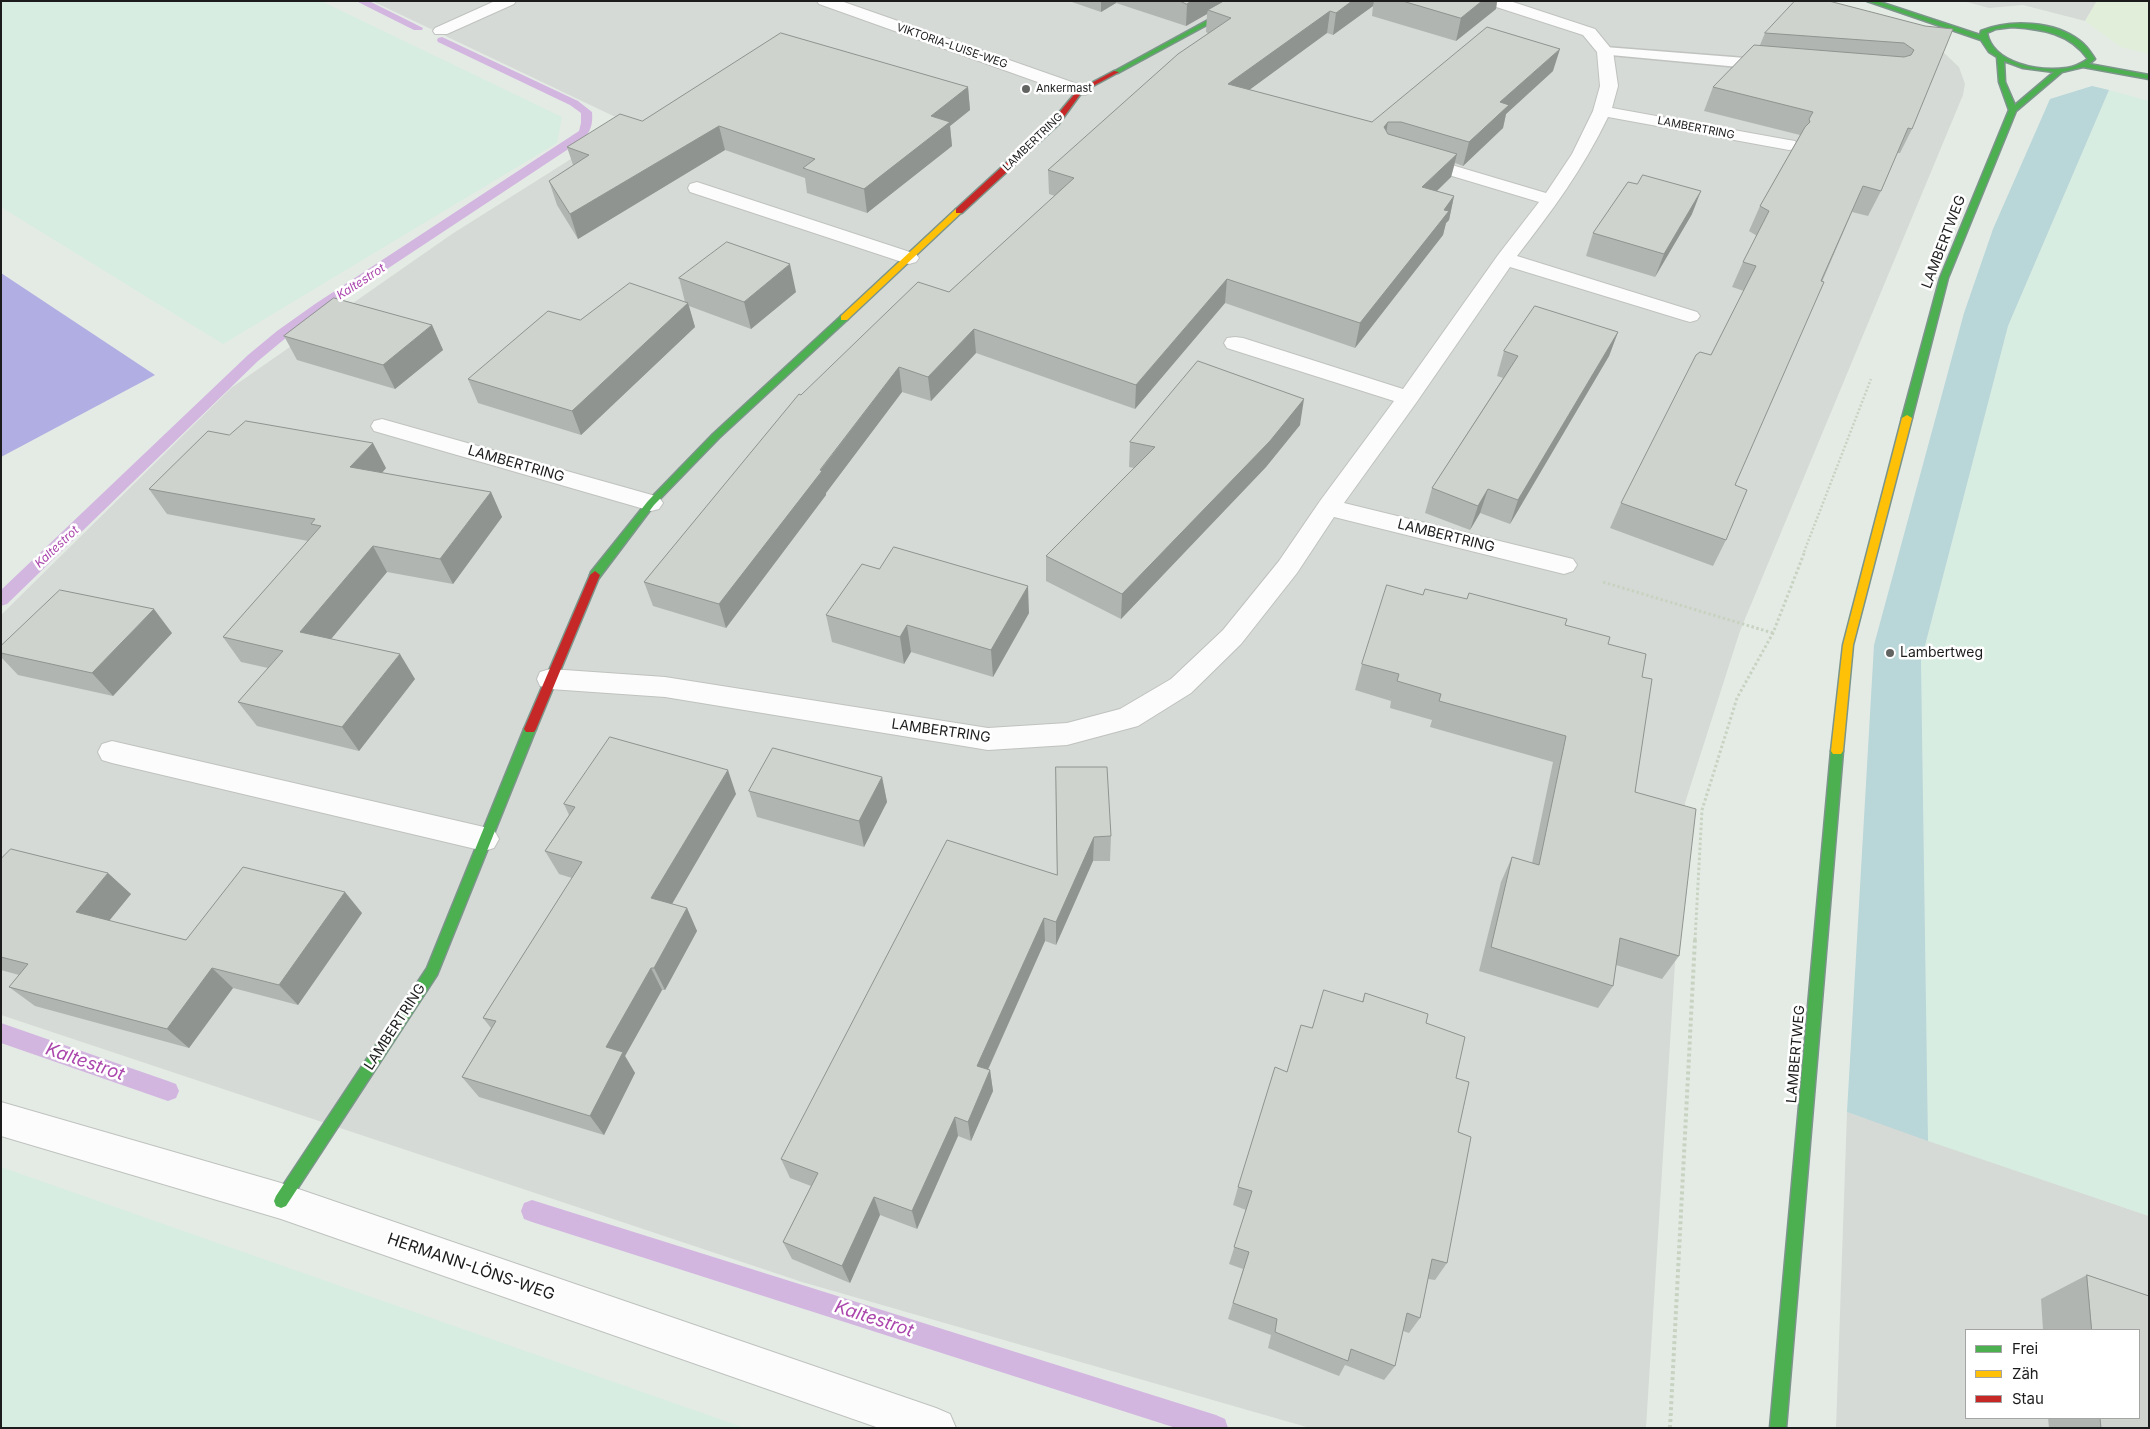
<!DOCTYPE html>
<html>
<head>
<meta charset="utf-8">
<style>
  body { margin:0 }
  #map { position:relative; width:2150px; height:1429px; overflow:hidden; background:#e4ebe5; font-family:Inter,sans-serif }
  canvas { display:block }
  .frame { position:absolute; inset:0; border:2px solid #1c1c1c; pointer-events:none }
  .legend { position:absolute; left:1965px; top:1329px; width:175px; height:90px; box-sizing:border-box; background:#fff; border:1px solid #a4a4a4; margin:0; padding:6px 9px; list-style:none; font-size:15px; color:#1c1c1c }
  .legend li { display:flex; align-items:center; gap:10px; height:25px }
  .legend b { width:25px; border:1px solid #a4a4a4 }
</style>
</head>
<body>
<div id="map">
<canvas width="2150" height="1429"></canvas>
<div class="frame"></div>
<ul class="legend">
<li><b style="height:6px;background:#4caf50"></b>Frei</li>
<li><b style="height:6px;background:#ffc107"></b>Zäh</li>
<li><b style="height:6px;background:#c62828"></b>Stau</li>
</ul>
</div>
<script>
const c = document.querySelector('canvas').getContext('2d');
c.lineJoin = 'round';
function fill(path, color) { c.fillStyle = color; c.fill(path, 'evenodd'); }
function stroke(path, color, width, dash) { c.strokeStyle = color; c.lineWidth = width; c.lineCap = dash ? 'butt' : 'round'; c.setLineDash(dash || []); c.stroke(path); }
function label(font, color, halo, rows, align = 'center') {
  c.font = font + ' Inter,sans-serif'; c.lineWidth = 5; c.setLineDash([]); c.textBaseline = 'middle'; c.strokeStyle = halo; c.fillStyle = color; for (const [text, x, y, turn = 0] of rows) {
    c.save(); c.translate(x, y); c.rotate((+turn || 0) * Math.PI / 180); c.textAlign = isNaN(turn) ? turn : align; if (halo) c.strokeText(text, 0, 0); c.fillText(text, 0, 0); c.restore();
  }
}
fill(new Path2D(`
  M 372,1 L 1805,1 L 1941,50 L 1959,67 L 1965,84 L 1963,95 L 1740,631 L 1685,803 L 1646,1428 L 1310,1428 L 802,1282 L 1,1015 L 1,615 L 231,388 L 452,234 L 628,123 Z
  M 1963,1 L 2097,1 L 2085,21 L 2023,5 L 1989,8 Z
  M 1847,1112 L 2149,1216 L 2149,1428 L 1836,1428 ZM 1966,1330 L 2139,1330 L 2139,1418 L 1966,1418 Z`), '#d6dad6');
fill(new Path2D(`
  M 2097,1 L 2149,1 L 2149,54 L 2121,47 L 2085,21 Z`), '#e1eed9');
fill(new Path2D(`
  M 1,1 L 321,1 L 562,117 L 557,143 L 223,344 L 1,207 Z
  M 2109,90 L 2149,101 L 2149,1216 L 1928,1141 L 1921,661 L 2008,326 Z
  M 1,1167 L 745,1428 L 1,1428 Z`), '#d7ede1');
fill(new Path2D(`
  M 2092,86 L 2109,90 L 2008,326 L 1921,661 L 1928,1141 L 1847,1112 L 1874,645 L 1964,313 L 1993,229 L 2050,99 Z`), '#b9d6d8');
fill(new Path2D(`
  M 1,273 L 155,375 L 1,457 Z`), '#b0aee2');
fill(new Path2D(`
  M 356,1 L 369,1 L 423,28 L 422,30 L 414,30 Z
  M 442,37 L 578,101 L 592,112 C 593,124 591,132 582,140 L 325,310 L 287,337 L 258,361 L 7,604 L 1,606 L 1,590 L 248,355 L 277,331 L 315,304 L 579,131 L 581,123 L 581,113 L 570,105 L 438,42 L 437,40 L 438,38 Z
  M 1,1023 L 168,1081 L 176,1084 L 179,1091 L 176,1098 L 168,1101 L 1,1043 Z
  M 532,1200 L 1216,1415 L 1225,1419 L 1228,1428 L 1176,1428 L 532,1222 L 524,1219 L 521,1211 L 524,1203 Z`), '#d2b6df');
const lane = new Path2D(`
  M 1605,47 L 1771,60 L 1776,62 L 1779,65 L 1776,68 L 1771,70 L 1600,54 L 1598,51 L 1600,48 Z`);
const street = new Path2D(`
  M 495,1 L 516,1 L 514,4 L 447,34 L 435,34 L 433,31 L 435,28 Z
  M 817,1 L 841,1 L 1086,87 L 1089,91 L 1086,95 L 1074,95 L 819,4 Z
  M 1485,1 L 1510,1 L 1595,29 L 1613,51 L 1618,86 L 1612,108 L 1789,140 L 1795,141 L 1798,145 L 1795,149 L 1789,150 L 1608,117 C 1583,169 1552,211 1517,256 L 1697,312 L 1700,316 L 1697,320 L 1690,322 L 1683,320 L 1510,267 L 1416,403 L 1344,503 L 1573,559 L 1577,565 L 1573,571 L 1564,574 L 1334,517 L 1297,573 L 1241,644 L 1191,693 L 1138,726 L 1067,745 L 988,750 L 665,697 L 550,689 L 540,686 L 537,679 L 540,672 L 550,669 L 665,677 L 988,728 L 1067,723 L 1120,709 L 1171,679 L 1223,630 L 1279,561 L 1320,501 L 1394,401 L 1227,348 L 1224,343 L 1227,338 L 1235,337 L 1243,338 L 1403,389 L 1498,255 L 1539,202 L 1412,164 L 1409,160 L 1412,156 L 1418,155 L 1546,193 L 1572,154 L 1593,111 L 1600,86 L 1597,52 L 1583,35 L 1487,4 Z
  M 697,182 L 916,254 L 919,258 L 916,262 L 909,264 L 902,262 L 690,192 L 688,188 L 690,184 Z
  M 382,419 L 659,497 L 663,503 L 659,509 L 651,511 L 374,431 L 371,426 L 374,421 Z
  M 112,741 L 484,827 L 494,830 L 499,839 L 494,848 L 484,851 L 112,763 L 102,760 L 98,752 L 102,744 Z
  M 1,1102 L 281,1183 L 936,1408 L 950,1414 L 956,1428 L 879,1428 L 281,1219 L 1,1136 Z`);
const fast = new Path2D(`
  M 1243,1 L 1251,1 L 1118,73 L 1113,72 Z
  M 1867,1 L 1877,1 L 1980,35 L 1981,31 C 2010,19 2055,21 2080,41 C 2087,46 2091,53 2095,59 L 2089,64 L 2149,75 L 2149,79 L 2083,67 L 2062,72 L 2016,111 L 1948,278 L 1912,418 L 1907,421 L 1902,418 L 1940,278 L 2009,110 L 1999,82 L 1997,57 L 1989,52 L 1981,40 ZM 2012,27 C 2042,29 2070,33 2088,59 C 2082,63 2075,67 2067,68 C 2040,72 1993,64 1987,33 L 1996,29 ZM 2004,61 L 2023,68 L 2054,72 L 2015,105 L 2005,82 Z
  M 844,315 L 848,318 L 847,320 L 719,438 L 654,505 L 599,578 L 591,578 L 590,575 L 591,572 L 648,501 L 713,434 L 841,316 Z
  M 530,725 L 534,726 L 536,729 L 437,975 L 286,1206 L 281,1208 L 276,1206 L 274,1201 L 276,1196 L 427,968 L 524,729 L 526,726 Z
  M 1837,746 L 1841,748 L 1843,751 L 1786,1428 L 1770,1428 L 1831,751 L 1833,748 Z`);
const slow = new Path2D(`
  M 956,209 L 963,211 L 847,320 L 841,320 L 841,316 Z
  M 1907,415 L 1912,418 L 1853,645 L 1843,751 L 1841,754 L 1833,754 L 1831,751 L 1843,645 L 1902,418 Z`);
const jam = new Path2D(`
  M 1114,71 L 1119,72 L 1082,92 L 1058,125 L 962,213 L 956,213 L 956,209 L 1052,121 L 1078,90 Z
  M 595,571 L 600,575 L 536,729 L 534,732 L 526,732 L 524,729 L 590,575 Z`);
stroke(lane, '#bfc2bf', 3);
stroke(street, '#bfc2bf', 2);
stroke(fast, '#7c958a', 3);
stroke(slow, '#7c958a', 3);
stroke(jam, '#7c958a', 3);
stroke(new Path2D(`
  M 1804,552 L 1871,379`), '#c8d2c1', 2.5, [2, 2]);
stroke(new Path2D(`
  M 1603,582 L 1773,633
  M 1695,940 L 1702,810 L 1737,698 L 1773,633 L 1805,551`), '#c8d2c1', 3, [2.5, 2.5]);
stroke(new Path2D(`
  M 1670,1428 L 1695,939`), '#c8d2c1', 4, [3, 3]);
fill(lane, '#fbfcfb');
fill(street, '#fbfcfb');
fill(fast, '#4caf50');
fill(slow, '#ffc107');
fill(jam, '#c62828');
fill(new Path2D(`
  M 1069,1 L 1497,1 L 1496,9 L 1456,41 L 1372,16 L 1373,6 L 1333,35 L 1327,33 L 1249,90 L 1372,122 L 1553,71 L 1506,114 L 1503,128 L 1463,166 L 1455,163 L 1451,177 L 1437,191 L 1454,196 L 1449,220 L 1446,223 L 1443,235 L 1355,348 L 1225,303 L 1135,409 L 976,353 L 931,401 L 902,392 L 826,493 L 826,495 L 726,628 L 653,606 L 644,582 L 801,395 L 949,292 L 1055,196 L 1049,194 L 1048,170 L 1208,33 L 1206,32 L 1207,14 L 1186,26 L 1116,3 L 1101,12 Z
  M 1925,26 L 1912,129 L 1900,153 L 1897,153 L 1881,191 L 1868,216 L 1852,212 L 1735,485 L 1726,540 L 1713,566 L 1610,528 L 1621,503 L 1711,355 L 1744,291 L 1732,287 L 1743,262 L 1757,236 L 1749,231 L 1760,206 L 1800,135 L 1704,111 L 1713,87 L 1760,45 L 1765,33 Z
  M 968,87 L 970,110 L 950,126 L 952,146 L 867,213 L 807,193 L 805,178 L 725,150 L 578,239 L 557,205 L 549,181 L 573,165 L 567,147 L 642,121 Z
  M 1637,184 L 1692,214 L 1655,277 L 1586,256 L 1593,233 Z
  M 679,278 L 796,292 L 751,329 L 689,306 L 695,327 L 581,435 L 478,403 L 468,379 L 580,320 L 685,302 Z
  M 432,325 L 443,350 L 395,389 L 297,360 L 284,336 Z
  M 1618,332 L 1609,356 L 1510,524 L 1480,513 L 1470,530 L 1425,513 L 1432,488 L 1503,378 L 1497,376 L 1504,351 Z
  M 1300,425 L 1266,467 L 1121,619 L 1046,581 L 1046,556 L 1134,468 L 1129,467 L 1130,442 Z
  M 386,468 L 382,473 L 491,492 L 502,517 L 453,584 L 387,572 L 331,639 L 415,679 L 359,751 L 257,726 L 238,702 L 268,668 L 241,662 L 223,637 L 308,541 L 167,514 L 149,489 Z
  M 1423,595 L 1565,625 L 1608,644 L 1642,677 L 1635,792 L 1679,956 L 1662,979 L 1616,965 L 1613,986 L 1598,1008 L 1479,971 L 1501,882 L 1512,857 L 1532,863 L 1553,762 L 1430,727 L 1432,720 L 1390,708 L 1391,701 L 1355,690 L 1362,664 Z
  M 1029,613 L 993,677 L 911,652 L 904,664 L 832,642 L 826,615 Z
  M 172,633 L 113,696 L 18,675 L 1,657 L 1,646 Z
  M 1056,767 L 1111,836 L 1110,861 L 1093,861 L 1056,945 L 1045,941 L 988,1070 L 990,1070 L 993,1091 L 971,1141 L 958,1136 L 917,1229 L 880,1215 L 850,1283 L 792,1259 L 783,1242 L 811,1186 L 790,1178 L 781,1159 L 1057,875 Z
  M 882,777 L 887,802 L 864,847 L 757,817 L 749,791 Z
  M 736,794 L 672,904 L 687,908 L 697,931 L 665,990 L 662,990 L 625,1056 L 635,1073 L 604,1135 L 479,1097 L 462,1077 L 491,1028 L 483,1018 L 572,878 L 559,874 L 545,851 L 569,815 L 564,804 Z
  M 1,859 L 131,894 L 109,921 L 186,940 L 362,913 L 298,1005 L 233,988 L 189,1048 L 35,1006 L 9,987 L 19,975 L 1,970 Z
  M 1365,993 L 1426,1023 L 1456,1078 L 1458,1132 L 1447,1263 L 1435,1280 L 1428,1279 L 1420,1318 L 1409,1333 L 1403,1331 L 1395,1366 L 1384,1380 L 1345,1365 L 1339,1376 L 1268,1348 L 1271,1335 L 1228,1319 L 1243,1269 L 1229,1264 L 1246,1210 L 1233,1205 L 1238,1187 L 1287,1072 L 1312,1028 L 1362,1002 Z
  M 2087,1275 L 2149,1296 L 2149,1428 L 2049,1428 L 2048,1418 L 2139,1418 L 2139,1330 L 2043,1330 L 2041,1299 Z`), '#b1b5b1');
fill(new Path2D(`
  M 1101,1 L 1116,1 L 1116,3 L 1101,12 Z
  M 1191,1 L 1232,1 L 1208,10 L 1207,14 L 1186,26 L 1187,4 Z
  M 1352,1 L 1374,1 L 1373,6 L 1333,35 L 1336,13 Z
  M 1482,1 L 1497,1 L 1496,9 L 1456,41 L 1461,18 Z
  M 1330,11 L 1327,33 L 1226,107 L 1228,84 Z
  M 1560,49 L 1553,71 L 1506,114 L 1503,128 L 1463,166 L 1469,142 L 1500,102 Z
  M 968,87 L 970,110 L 950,126 L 952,146 L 867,213 L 864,189 L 931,116 Z
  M 1388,122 L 1384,145 L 1384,127 Z
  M 719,126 L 725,150 L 578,239 L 570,214 Z
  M 1457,154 L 1451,177 L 1416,211 L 1422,187 Z
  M 1701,191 L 1692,214 L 1655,277 L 1664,254 Z
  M 1454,196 L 1449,220 L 1446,223 L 1443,235 L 1355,348 L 1360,323 Z
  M 790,264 L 796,292 L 751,329 L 744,302 Z
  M 1227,279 L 1225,303 L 1135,409 L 1136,385 Z
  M 688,303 L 695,327 L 581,435 L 572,411 Z
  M 432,325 L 443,350 L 395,389 L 383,365 Z
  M 974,329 L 976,353 L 931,401 L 928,377 Z
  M 1618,332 L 1609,356 L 1510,524 L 1518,500 Z
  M 899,367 L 902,392 L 826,493 L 826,495 L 726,628 L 719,604 Z
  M 1304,399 L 1300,425 L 1266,467 L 1121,619 L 1122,594 Z
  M 373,443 L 386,468 L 364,493 L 350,467 Z
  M 1488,489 L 1480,513 L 1470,530 L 1478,506 Z
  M 491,492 L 502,517 L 453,584 L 440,559 Z
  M 373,546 L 387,572 L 316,657 L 300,632 Z
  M 1028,586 L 1029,613 L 993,677 L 991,650 Z
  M 154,609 L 172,633 L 113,696 L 92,673 Z
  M 907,625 L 911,652 L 904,664 L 900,637 Z
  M 400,654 L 415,679 L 359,751 L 342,727 Z
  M 728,770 L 736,794 L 662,921 L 651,898 Z
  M 882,777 L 887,802 L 864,847 L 859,821 Z
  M 1094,837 L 1093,861 L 1056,945 L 1056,922 Z
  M 108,873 L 131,894 L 99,933 L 76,912 Z
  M 345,892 L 362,913 L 298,1005 L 279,985 Z
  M 687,908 L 697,931 L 665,990 L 654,968 Z
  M 1044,918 L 1045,941 L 980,1087 L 977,1066 Z
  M 212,968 L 233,988 L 189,1048 L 167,1029 Z
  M 651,968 L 662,990 L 625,1056 L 635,1073 L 604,1135 L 590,1116 L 606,1047 Z
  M 990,1070 L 993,1091 L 971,1141 L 968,1122 Z
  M 955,1117 L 958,1136 L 917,1229 L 912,1211 Z
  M 874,1197 L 880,1215 L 850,1283 L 842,1266 Z`), '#909490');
const building = new Path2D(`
  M 1180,1 L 1191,1 L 1187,4 Z
  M 1224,1 L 1352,1 L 1336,13 L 1330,11 L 1228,84 L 1372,122 L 1487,27 L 1560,49 L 1500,102 L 1509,105 L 1469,142 L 1401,122 L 1388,122 L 1384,127 L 1388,134 L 1457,154 L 1422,187 L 1454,196 L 1444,210 L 1449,211 L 1360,323 L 1227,279 L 1136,385 L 974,329 L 928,377 L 899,367 L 820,470 L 822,471 L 719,604 L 644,582 L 799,394 L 801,395 L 918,282 L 949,292 L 1074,178 L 1048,170 L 1178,54 L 1231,18 L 1208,10 Z
  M 1403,1 L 1482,1 L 1461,18 Z
  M 1795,1 L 1829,1 L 1925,26 L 1953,29 L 1912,129 L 1908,128 L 1881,191 L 1863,186 L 1821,281 L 1824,282 L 1735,485 L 1747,490 L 1726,540 L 1621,503 L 1696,355 L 1700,352 L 1711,355 L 1756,266 L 1743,262 L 1769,211 L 1760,206 L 1805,127 L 1810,122 L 1809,119 L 1813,112 L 1713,87 L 1754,45 L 1904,57 L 1911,55 L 1914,50 L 1904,43 L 1765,33 Z
  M 781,33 L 968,87 L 931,116 L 950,122 L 864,189 L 803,168 L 815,159 L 719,126 L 570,214 L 549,181 L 589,155 L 567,147 L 620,114 L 642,121 Z
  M 1643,175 L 1701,191 L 1664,254 L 1593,233 L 1628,182 L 1637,184 Z
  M 727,242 L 790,264 L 744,302 L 679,278 Z
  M 630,283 L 688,303 L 572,411 L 468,379 L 548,311 L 580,320 Z
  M 334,298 L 432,325 L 383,365 L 284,336 Z
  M 1535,306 L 1618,332 L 1518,500 L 1488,489 L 1478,506 L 1432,488 L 1518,356 L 1504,351 Z
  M 1198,361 L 1304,399 L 1270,441 L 1122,594 L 1046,556 L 1155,447 L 1130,442 Z
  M 246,421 L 373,443 L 350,467 L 491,492 L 440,559 L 373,546 L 300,632 L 400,654 L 342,727 L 238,702 L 283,651 L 223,637 L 321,526 L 311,524 L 315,519 L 149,489 L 208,431 L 229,435 Z
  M 894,547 L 1028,586 L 991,650 L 907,625 L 900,637 L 826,615 L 862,564 L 879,569 Z
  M 1387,585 L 1423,595 L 1425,589 L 1467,599 L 1469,593 L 1567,619 L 1565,625 L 1610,637 L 1608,644 L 1646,654 L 1642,677 L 1652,679 L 1635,792 L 1696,809 L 1679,956 L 1620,938 L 1613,986 L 1491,947 L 1512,857 L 1539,865 L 1566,736 L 1439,701 L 1441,694 L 1397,681 L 1399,674 L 1362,664 Z
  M 60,590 L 154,609 L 92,673 L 1,653 L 1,646 Z
  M 610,737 L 728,770 L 651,898 L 687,908 L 654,968 L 651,968 L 606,1047 L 623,1052 L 590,1116 L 462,1077 L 496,1021 L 483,1018 L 582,862 L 545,851 L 575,807 L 564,804 Z
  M 773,748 L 882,777 L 859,821 L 749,791 Z
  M 1056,767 L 1107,767 L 1111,836 L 1094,837 L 1056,922 L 1044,918 L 977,1066 L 990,1070 L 968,1122 L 955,1117 L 912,1211 L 874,1197 L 842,1266 L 783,1242 L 818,1173 L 781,1159 L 947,840 L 1057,875 Z
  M 11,849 L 108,873 L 76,912 L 186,940 L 243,867 L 345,892 L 279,985 L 212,968 L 167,1029 L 9,987 L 28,964 L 1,957 L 1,859 Z
  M 1324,990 L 1363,1002 L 1365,993 L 1428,1014 L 1426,1023 L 1465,1037 L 1456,1078 L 1469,1082 L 1458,1132 L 1471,1137 L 1447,1263 L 1432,1259 L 1420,1318 L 1407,1313 L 1395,1366 L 1351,1349 L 1348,1361 L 1275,1332 L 1277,1319 L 1233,1303 L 1249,1252 L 1234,1247 L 1252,1191 L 1238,1187 L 1275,1067 L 1287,1072 L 1301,1025 L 1312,1028 Z
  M 2087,1275 L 2149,1296 L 2149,1428 L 2101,1428 L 2100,1418 L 2139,1418 L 2139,1330 L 2092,1330 Z`);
fill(building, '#ced3ce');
stroke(building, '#909490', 1);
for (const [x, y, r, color] of [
  [1026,89,5,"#626462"],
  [1890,653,5,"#626462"]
]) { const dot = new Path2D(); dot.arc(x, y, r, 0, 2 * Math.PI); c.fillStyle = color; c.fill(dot); stroke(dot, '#fff', 2); }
label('11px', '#1c1c1c', '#fff', [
  ["VIKTORIA-LUISE-WEG",952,46,19],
  ["LAMBERTRING",1696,128,11],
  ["LAMBERTRING",1033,142,-44]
]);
label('11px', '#1c1c1c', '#fff', [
  ["Ankermast",1036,89]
], 'left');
label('italic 12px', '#ab47ad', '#fff', [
  ["Kaltestrot",361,282,-33],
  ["Kaltestrot",57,547,-43]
]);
label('14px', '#1c1c1c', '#fff', [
  ["LAMBERTWEG",1944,242,-69],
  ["LAMBERTRING",516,464,16],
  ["LAMBERTRING",1446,536,14],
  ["LAMBERTRING",941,731,8],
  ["LAMBERTRING",395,1027,-57],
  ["LAMBERTWEG",1796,1054,-85]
]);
label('14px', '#1c1c1c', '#fff', [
  ["Lambertweg",1900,653]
], 'left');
label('16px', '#1c1c1c', '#fff', [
  ["HERMANN-LÖNS-WEG",471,1267,19]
]);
label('italic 18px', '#ab47ad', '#fff', [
  ["Kaltestrot",85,1062,19],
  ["Kaltestrot",874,1319,18]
]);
</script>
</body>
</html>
